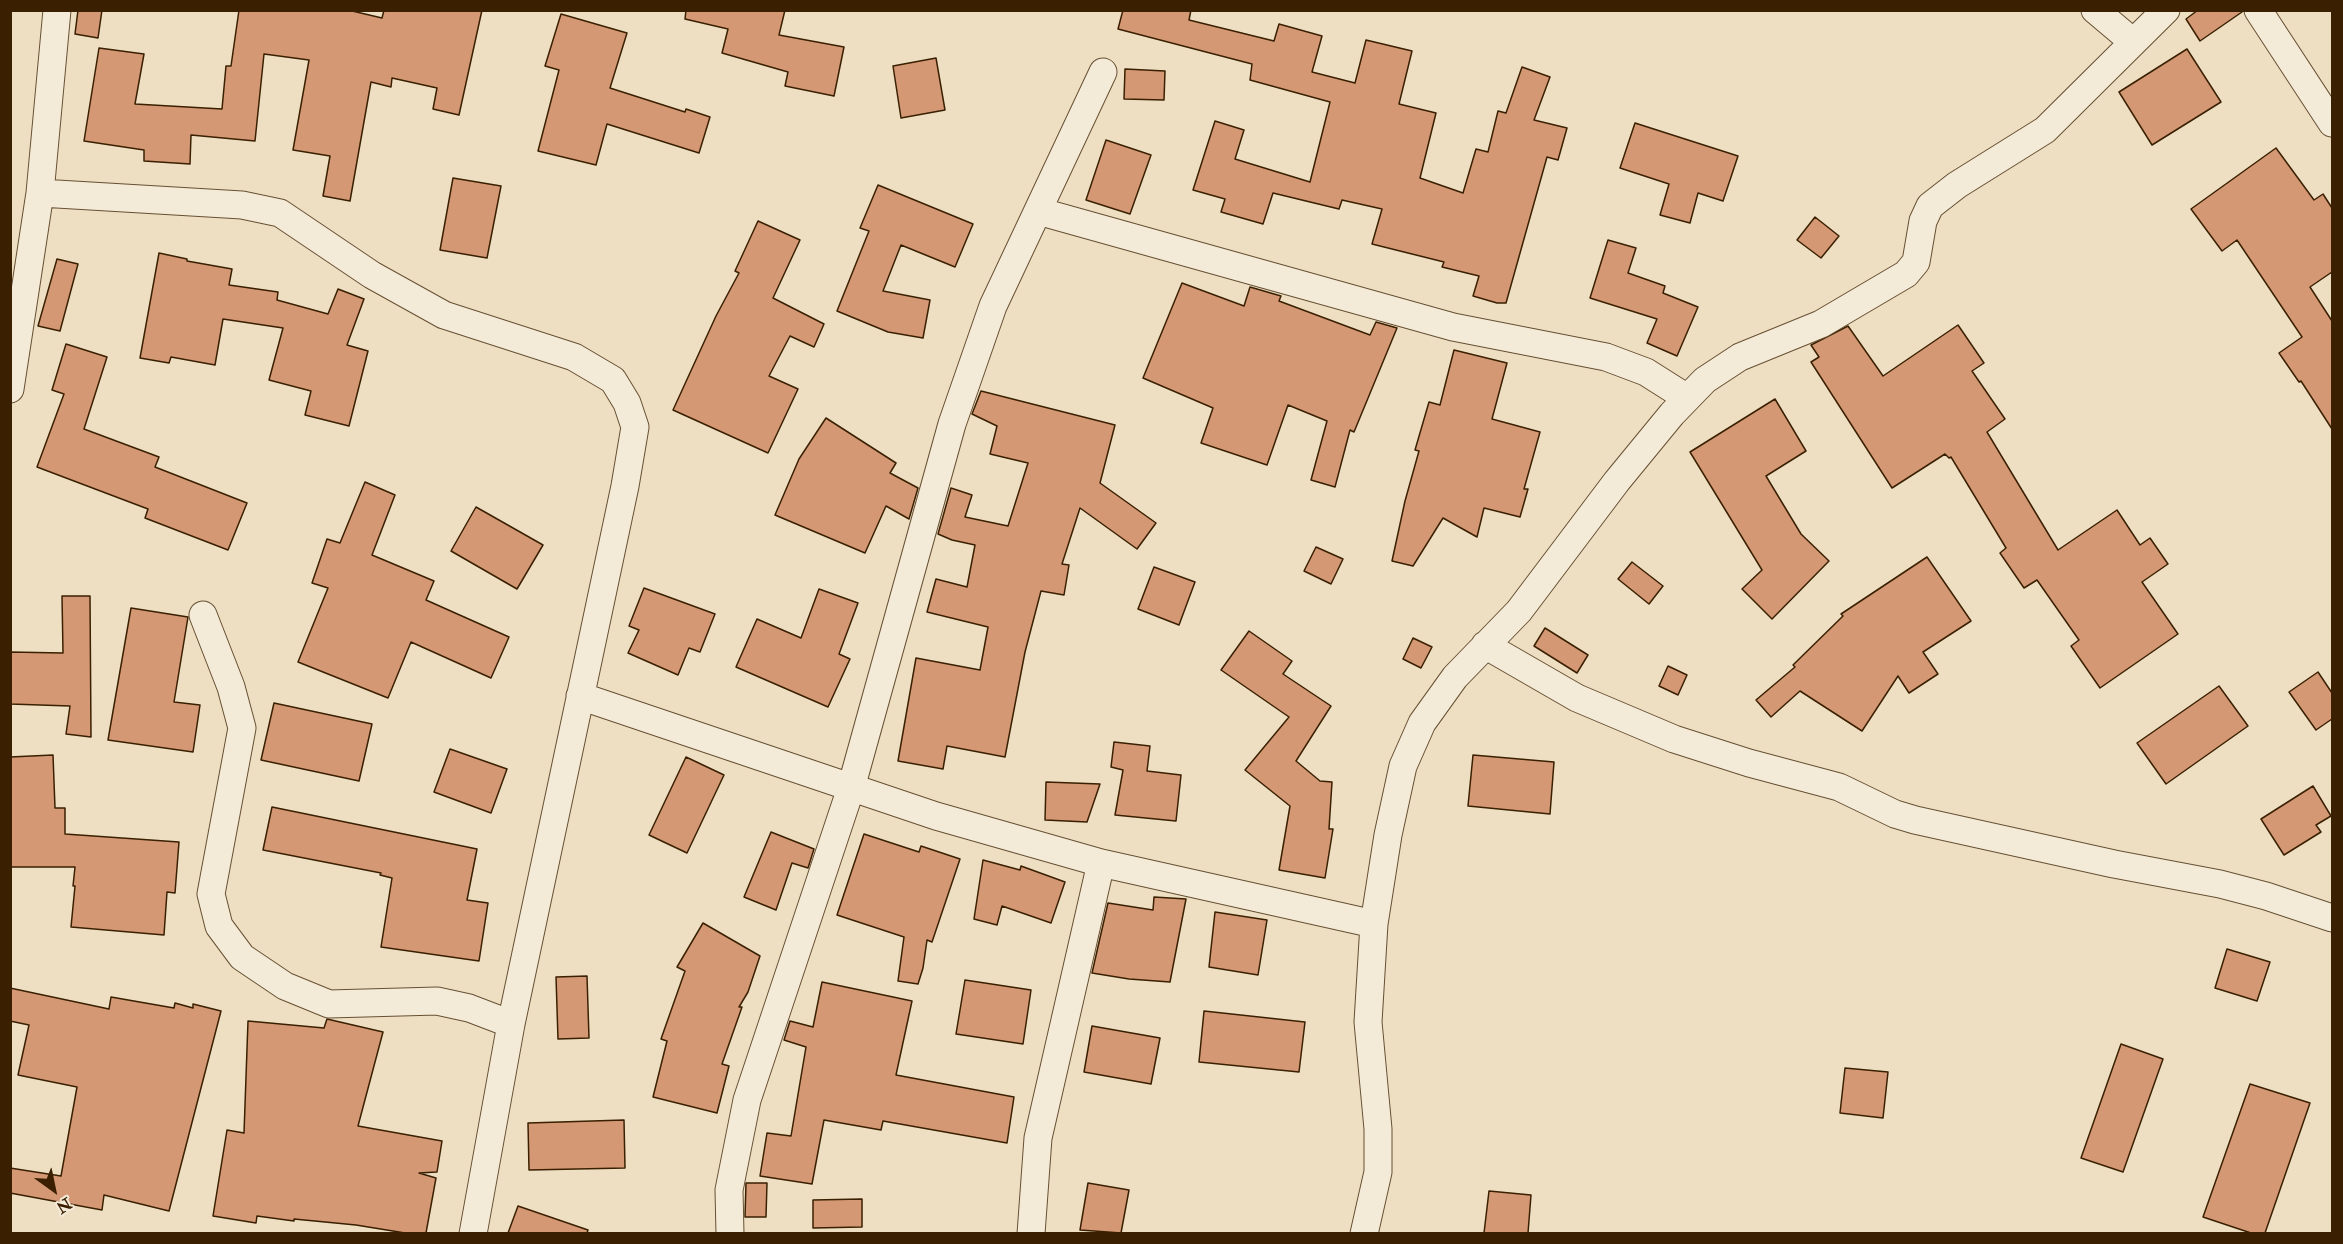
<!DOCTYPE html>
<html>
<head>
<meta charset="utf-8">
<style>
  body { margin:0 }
  #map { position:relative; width:2343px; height:1244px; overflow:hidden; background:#eedfc3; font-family:"IM FELL Double Pica",serif }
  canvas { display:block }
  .frame { position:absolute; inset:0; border:12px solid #3a2001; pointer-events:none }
  .north { position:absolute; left:24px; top:1160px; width:60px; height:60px; -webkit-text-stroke:4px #f4ead8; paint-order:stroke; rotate:147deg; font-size:16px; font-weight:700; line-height:24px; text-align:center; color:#3a2001 }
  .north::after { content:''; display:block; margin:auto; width:21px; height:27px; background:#3a2001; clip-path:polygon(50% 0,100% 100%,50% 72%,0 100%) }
</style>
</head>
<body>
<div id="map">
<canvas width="2343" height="1244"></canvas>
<div class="frame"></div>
<div class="north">N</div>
</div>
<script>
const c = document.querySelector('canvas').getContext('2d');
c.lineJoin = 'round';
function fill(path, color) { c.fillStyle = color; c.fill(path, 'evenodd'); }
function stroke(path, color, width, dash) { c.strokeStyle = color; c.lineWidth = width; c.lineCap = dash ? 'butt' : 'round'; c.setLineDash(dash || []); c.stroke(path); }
const building = new Path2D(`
  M 78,10 L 102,10 L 98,38 L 75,34 Z
  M 239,10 L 348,10 L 382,18 L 384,10 L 482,10 L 459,115 L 433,109 L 437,88 L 392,78 L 391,87 L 371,82 L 350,201 L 323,196 L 330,156 L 293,150 L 309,60 L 264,54 L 255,141 L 191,135 L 190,164 L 144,161 L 144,150 L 84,141 L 99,48 L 144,54 L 135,104 L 222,109 L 226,66 L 231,66 Z
  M 686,10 L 785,10 L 779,35 L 844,47 L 834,96 L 785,86 L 788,72 L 722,53 L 728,29 L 685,19 Z
  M 1123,10 L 1191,10 L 1189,20 L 1274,41 L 1279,24 L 1322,36 L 1312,72 L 1355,83 L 1366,40 L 1412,51 L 1399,104 L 1436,113 L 1420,178 L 1463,193 L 1476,149 L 1488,152 L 1498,111 L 1506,113 L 1522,67 L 1550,77 L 1534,120 L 1567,128 L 1558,160 L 1547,157 L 1506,303 L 1497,303 L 1473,296 L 1479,276 L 1442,267 L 1444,262 L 1372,244 L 1382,209 L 1342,200 L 1339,209 L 1273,193 L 1263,224 L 1221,212 L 1225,199 L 1193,190 L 1215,121 L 1244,130 L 1235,159 L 1310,182 L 1330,102 L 1250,80 L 1252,64 L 1118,29 Z
  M 2198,10 L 2242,10 L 2242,12 L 2200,41 L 2186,19 Z
  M 561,14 L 627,33 L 610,88 L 685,112 L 686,109 L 710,117 L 699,153 L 607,124 L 596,165 L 538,151 L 559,70 L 545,66 Z
  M 2187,49 L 2221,102 L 2152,145 L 2119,92 Z
  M 936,58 L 945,110 L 901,118 L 893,66 Z
  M 1125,69 L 1165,71 L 1164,100 L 1124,99 Z
  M 1635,123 L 1738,156 L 1723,201 L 1698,193 L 1690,223 L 1660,215 L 1669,184 L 1620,168 Z
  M 1106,140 L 1151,155 L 1130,214 L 1086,200 Z
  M 2276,148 L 2314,200 L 2323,194 L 2332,208 L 2332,272 L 2310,287 L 2332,321 L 2332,429 L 2301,381 L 2299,382 L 2279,353 L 2302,337 L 2237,240 L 2222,251 L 2191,209 Z
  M 453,178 L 501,186 L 487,258 L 440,250 Z
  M 878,185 L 973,224 L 955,267 L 901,245 L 883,291 L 930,300 L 923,338 L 888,332 L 837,311 L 869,231 L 860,228 Z
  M 1815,217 L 1839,236 L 1821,258 L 1797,240 Z
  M 758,221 L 800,240 L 773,298 L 824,324 L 814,347 L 790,336 L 769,376 L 798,389 L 768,453 L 673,410 L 716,316 L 739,273 L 735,271 Z
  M 1608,240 L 1636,248 L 1628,273 L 1665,286 L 1663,293 L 1698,307 L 1677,356 L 1647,343 L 1657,319 L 1590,298 Z
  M 159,253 L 187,259 L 187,261 L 232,269 L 229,285 L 278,292 L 277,300 L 328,314 L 338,289 L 364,299 L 347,345 L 368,351 L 349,426 L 305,415 L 311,391 L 269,380 L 283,328 L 223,319 L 215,365 L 171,357 L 169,363 L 140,358 Z
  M 57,259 L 78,264 L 60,331 L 38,326 Z
  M 1182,283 L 1244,306 L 1250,287 L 1281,296 L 1279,301 L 1370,335 L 1376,322 L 1397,328 L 1354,432 L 1350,430 L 1335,487 L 1311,480 L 1327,421 L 1288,405 L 1267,465 L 1201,443 L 1213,408 L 1143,378 Z
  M 1958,325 L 1984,363 L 1972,371 L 2005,419 L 1987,432 L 2058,550 L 2117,510 L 2140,545 L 2150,538 L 2168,564 L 2142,582 L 2178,634 L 2100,688 L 2071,646 L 2079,640 L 2037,580 L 2024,588 L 2000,553 L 2006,548 L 1951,457 L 1949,458 L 1945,454 L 1892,488 L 1811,362 L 1819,357 L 1811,345 L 1848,326 L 1883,376 Z
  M 66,344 L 107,357 L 84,429 L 159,457 L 155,467 L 247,503 L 228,550 L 145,518 L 148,509 L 37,467 L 64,394 L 52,390 Z
  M 1454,350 L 1507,363 L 1492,419 L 1540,432 L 1524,489 L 1528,489 L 1520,517 L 1484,508 L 1477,537 L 1443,518 L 1413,566 L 1392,561 L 1405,501 L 1419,451 L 1415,450 L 1429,402 L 1440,405 Z
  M 981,391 L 1115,425 L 1100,483 L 1156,523 L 1137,549 L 1080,508 L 1062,564 L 1069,565 L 1064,595 L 1041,591 L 1025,652 L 1005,757 L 947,746 L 943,769 L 898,761 L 916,658 L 980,670 L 988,627 L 927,612 L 936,579 L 967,587 L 975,545 L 952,540 L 938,534 L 951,488 L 972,495 L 965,517 L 1008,526 L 1028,463 L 990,454 L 997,426 L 972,414 Z
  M 1775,399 L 1806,451 L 1766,476 L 1801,534 L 1829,561 L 1772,619 L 1742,589 L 1762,570 L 1690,452 Z
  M 826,418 L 896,463 L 890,473 L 918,488 L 909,519 L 886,506 L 865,553 L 775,515 L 799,459 Z
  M 365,482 L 395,495 L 372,555 L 434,581 L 426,600 L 509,637 L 491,678 L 411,642 L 388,698 L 298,662 L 328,588 L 312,583 L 327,539 L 340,543 Z
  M 476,507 L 543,545 L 517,589 L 451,551 Z
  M 1316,547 L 1343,559 L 1331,584 L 1304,571 Z
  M 1927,557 L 1971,621 L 1923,652 L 1938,674 L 1909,693 L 1898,676 L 1862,731 L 1800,691 L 1771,717 L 1756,700 L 1795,667 L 1793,665 L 1843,616 L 1841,614 Z
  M 1632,562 L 1663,586 L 1649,604 L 1618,579 Z
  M 1154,567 L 1195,582 L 1179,625 L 1138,609 Z
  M 644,588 L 715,614 L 700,652 L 689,648 L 678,675 L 628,653 L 639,630 L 629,626 Z
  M 819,589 L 858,603 L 839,654 L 850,659 L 828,707 L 736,667 L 757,619 L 801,638 Z
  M 62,596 L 90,596 L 91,737 L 66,734 L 70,706 L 10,704 L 10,652 L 63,653 Z
  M 131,608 L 188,617 L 174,702 L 200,705 L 193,752 L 108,740 Z
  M 1545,628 L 1588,655 L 1577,673 L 1534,646 Z
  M 1249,631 L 1292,661 L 1283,674 L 1331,706 L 1296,761 L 1320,781 L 1332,782 L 1329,829 L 1333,829 L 1325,878 L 1279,870 L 1290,806 L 1245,770 L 1289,717 L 1221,670 Z
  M 1413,638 L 1432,647 L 1421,668 L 1403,659 Z
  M 1668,666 L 1687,675 L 1678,695 L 1659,686 Z
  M 2318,672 L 2332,693 L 2332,719 L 2316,730 L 2289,692 Z
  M 2219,686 L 2248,726 L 2166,784 L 2137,743 Z
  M 274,703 L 372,724 L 359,781 L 261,760 Z
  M 1114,742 L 1150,746 L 1147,771 L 1181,775 L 1176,821 L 1115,815 L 1123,770 L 1111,767 Z
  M 450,749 L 507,769 L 491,813 L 434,792 Z
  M 53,755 L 55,808 L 65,808 L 65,834 L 179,842 L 175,893 L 167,892 L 164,935 L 71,927 L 75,886 L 73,886 L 75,867 L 10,867 L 10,757 Z
  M 1473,755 L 1554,762 L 1550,814 L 1468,806 Z
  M 686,757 L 724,775 L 687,853 L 649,835 Z
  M 1046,782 L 1100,784 L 1087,822 L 1045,820 Z
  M 2313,786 L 2331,816 L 2316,825 L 2321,832 L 2284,855 L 2261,819 Z
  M 272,807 L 477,849 L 467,900 L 488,903 L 479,961 L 381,947 L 392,878 L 380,875 L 381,873 L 263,850 Z
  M 771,832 L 814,849 L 808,868 L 792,863 L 776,910 L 744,897 Z
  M 864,834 L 919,852 L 921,846 L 960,859 L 932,942 L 927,940 L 923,968 L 918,984 L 898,981 L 904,937 L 837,915 Z
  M 983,860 L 1020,870 L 1021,866 L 1065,882 L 1051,923 L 1002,906 L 997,925 L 974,919 Z
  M 1154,897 L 1186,899 L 1170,982 L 1129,979 L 1092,973 L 1108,903 L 1153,910 Z
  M 1215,912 L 1267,920 L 1258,975 L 1209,967 Z
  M 703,923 L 760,956 L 748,992 L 739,1007 L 742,1007 L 722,1064 L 729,1066 L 717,1113 L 653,1097 L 667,1041 L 661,1039 L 685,971 L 677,967 Z
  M 2227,949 L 2270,962 L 2257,1001 L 2215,988 Z
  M 587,976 L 589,1038 L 558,1039 L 556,977 Z
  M 965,980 L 1031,990 L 1023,1044 L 956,1034 Z
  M 822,982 L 912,1001 L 896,1075 L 1014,1097 L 1007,1143 L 883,1121 L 881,1130 L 824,1120 L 812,1184 L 760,1176 L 767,1133 L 791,1136 L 806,1047 L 784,1040 L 790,1021 L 813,1027 Z
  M 10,988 L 109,1009 L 111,997 L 174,1008 L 175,1003 L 193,1008 L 193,1004 L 221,1011 L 169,1211 L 104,1195 L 102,1210 L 10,1193 L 10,1168 L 61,1176 L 77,1087 L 18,1075 L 29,1025 L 10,1021 Z
  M 1204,1011 L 1305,1022 L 1299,1072 L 1199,1062 Z
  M 327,1019 L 383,1032 L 358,1126 L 442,1141 L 437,1172 L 419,1173 L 436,1178 L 426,1233 L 405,1233 L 356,1225 L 294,1219 L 294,1221 L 257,1216 L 256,1223 L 213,1216 L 227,1130 L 244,1133 L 248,1021 L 324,1028 Z
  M 1092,1026 L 1160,1038 L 1151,1084 L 1084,1072 Z
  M 2121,1044 L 2163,1059 L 2123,1172 L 2081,1158 Z
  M 1845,1068 L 1888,1072 L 1883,1118 L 1840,1113 Z
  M 2250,1084 L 2310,1103 L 2265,1233 L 2251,1233 L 2203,1217 Z
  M 624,1120 L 625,1168 L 529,1170 L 528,1123 Z
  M 746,1183 L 767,1183 L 766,1217 L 745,1217 Z
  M 1088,1183 L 1129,1190 L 1121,1233 L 1080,1230 Z
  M 1489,1191 L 1531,1195 L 1528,1233 L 1484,1233 Z
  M 862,1199 L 862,1227 L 813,1228 L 813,1200 Z
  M 518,1206 L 588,1230 L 587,1233 L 508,1233 Z`);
fill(building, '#d49874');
stroke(building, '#3a2001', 1.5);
const minor = new Path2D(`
  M 2095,10 L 2133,42
  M 2258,10 L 2332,123
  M 40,193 L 242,205 L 280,213 L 372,275 L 444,315 L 574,357 L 613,380 L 627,403 L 635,427 L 625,486 L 511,1024 L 473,1234
  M 1038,211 L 1453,327 L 1606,357 L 1646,372 L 1687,398
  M 10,389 L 40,193 L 57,10
  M 203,615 L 231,687 L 242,728 L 211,894 L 219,926 L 242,957 L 285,986 L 329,1004 L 437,1001 L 469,1008 L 511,1024
  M 1485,645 L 1577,698 L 1674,739 L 1749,763 L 1839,787 L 1895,814 L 1915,820 L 2114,864 L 2220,884 L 2266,896 L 2332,918
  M 580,696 L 936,816 L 1101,863 L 1374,924
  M 730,1234 L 729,1190 L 747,1100 L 851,788 L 952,424 L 993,306 L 1103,72
  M 1031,1234 L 1038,1138 L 1101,863
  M 1364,1234 L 1378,1172 L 1378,1129 L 1368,1022 L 1374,924 L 1388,835 L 1403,766 L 1422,723 L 1455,677 L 1519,611 L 1617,481 L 1672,414 L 1705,380 L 1740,357 L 1821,324 L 1906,274 L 1916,262 L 1923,221 L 1930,206 L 1957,185 L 2045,130 L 2166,10`);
stroke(minor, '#675032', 29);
stroke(minor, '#f4ead8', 27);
</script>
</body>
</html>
